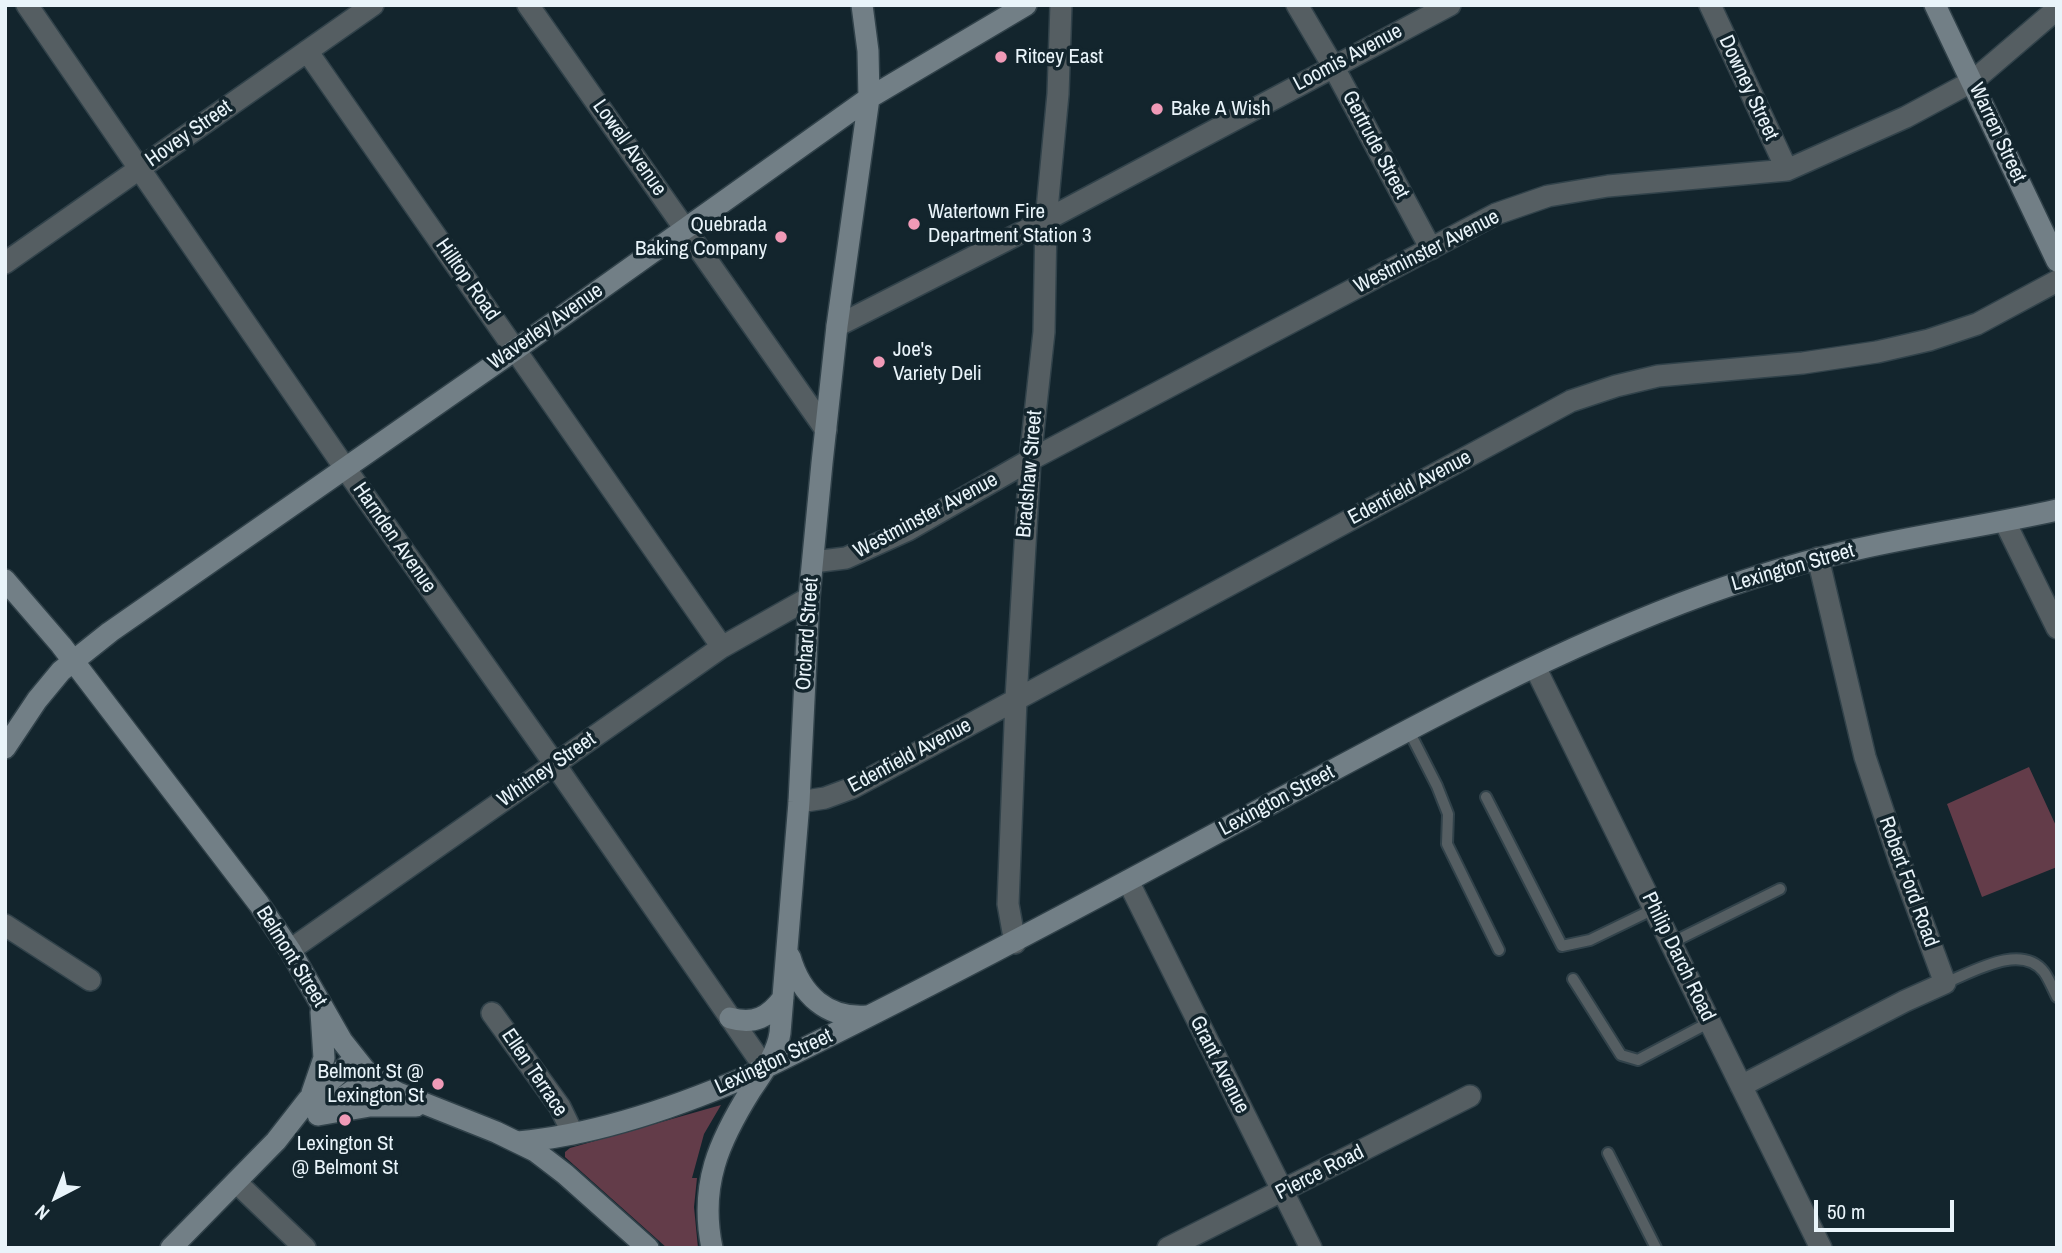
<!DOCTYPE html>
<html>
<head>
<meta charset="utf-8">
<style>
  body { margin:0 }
  #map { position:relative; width:2062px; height:1253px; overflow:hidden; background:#13252d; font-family:"Archivo Narrow",sans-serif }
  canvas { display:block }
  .frame { position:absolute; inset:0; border:7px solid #e9f4fa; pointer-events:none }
  .north { position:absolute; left:21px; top:1162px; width:70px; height:70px; -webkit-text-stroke:5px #13252d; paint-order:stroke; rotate:222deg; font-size:19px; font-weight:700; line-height:28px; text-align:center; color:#e9f4fa }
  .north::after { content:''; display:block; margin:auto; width:24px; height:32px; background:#e9f4fa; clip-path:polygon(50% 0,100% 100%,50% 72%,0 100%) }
  .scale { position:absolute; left:1814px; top:1200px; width:140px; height:32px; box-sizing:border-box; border:4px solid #e9f4fa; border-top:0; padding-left:9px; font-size:21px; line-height:24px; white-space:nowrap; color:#e9f4fa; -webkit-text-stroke:5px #13252d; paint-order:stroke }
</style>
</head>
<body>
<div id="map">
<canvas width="2062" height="1253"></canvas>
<div class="frame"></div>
<div class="north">N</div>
<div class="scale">50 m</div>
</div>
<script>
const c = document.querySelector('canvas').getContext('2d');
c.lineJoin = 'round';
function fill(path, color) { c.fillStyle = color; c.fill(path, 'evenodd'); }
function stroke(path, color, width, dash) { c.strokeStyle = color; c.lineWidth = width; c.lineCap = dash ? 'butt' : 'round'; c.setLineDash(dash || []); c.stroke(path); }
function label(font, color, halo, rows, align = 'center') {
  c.font = font + ' "Archivo Narrow",sans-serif'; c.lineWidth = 7; c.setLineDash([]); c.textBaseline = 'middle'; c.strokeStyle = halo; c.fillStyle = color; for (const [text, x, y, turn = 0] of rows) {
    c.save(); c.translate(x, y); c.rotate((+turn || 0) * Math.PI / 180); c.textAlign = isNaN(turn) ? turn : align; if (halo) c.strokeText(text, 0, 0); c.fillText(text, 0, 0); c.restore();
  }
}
fill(new Path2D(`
  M 2029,767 L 2057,828 L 2057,867 L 1982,897 L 1947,804 Z
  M 721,1105 L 704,1134 L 692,1178 L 697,1178 L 694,1207 L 698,1248 L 667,1248 L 565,1157 L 565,1152 L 570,1148 Z`), '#633c49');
const lane = new Path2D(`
  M 1409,731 L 1437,786 L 1448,814 L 1447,844 L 1499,950
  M 1486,797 L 1562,946 L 1590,940 L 1654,909
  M 1671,943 L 1780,889
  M 1573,979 L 1621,1055 L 1638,1060 L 1710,1022
  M 1945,983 C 1971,973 2021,942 2044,972 C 2049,979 2053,989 2057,997
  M 1608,1153 L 1656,1248`);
const street = new Path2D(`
  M 27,5 L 345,468 L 549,756 L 765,1068
  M 528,5 L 826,430
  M 1297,5 L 1333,66 L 1431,249
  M 1710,5 L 1787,170
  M 307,51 L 722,647
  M 5,263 L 373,5
  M 837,326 L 1046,220 L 1450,5
  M 2005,522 L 2057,628
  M 813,562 L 846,558 L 908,530 L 1030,460 L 1496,214 L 1548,196 L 1608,186 L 1787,170 L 1906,117 L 1973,81 L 2057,9
  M 1535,667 L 1821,1248
  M 799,802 L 825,798 L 852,788 L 1571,401 L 1616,386 L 1658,376 L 1803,363 L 1877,352 L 1929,340 L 1977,324 L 2057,281
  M 1128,881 L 1311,1248
  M 5,925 L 90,980
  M 1015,943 L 1008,904 L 1016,699 L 1030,460 L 1044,332 L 1046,220 L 1058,94 L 1061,5
  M 290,950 L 722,647 L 809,598
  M 492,1013 L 560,1107 L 573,1134
  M 1741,1086 L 1905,1001 L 1945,983 L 1899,859 L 1865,757 L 1818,558
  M 236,1182 L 305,1248
  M 1168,1248 L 1470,1096`);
const secondary = new Path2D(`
  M 1935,5 L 2057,261
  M 5,580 L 61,645 L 259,904 L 290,950 L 342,1041 L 365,1070 L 381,1083 L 398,1093 L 496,1132 L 535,1151 L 565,1174 L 648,1248
  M 5,748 L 37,700 L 61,671 L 110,632 L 515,350 L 869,98 L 1026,5
  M 790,957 C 801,995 827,1019 867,1016
  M 730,1018 C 754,1025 769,1017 783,998
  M 312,1093 L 324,1058 L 321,1012
  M 325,1110 L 372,1077
  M 318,1115 L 370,1106 L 416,1106
  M 518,1142 C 596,1135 674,1108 746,1077 C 913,996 1076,909 1239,821 C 1391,739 1544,653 1706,594 C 1756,576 1807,560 1858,549 C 1924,534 1991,525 2057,510
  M 171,1248 L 276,1141 L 308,1100 L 355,1059
  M 712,1248 C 699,1185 719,1141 751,1090 C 763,1072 777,1054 780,1033 L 799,802 L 809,598 L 822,463 L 837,326 L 869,98 L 868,51 L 862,5`);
stroke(lane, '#31424a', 14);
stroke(street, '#31424a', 24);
stroke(secondary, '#31424a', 24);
stroke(lane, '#555e62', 10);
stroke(street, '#555e62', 21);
stroke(secondary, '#727f86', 21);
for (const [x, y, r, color] of [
  [1001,57,7,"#f09ab7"],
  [1157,109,7,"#f09ab7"],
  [914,224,7,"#f09ab7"],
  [781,237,7,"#f09ab7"],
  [879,362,7,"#f09ab7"],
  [438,1084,7,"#f09ab7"],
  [345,1120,7,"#f09ab7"]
]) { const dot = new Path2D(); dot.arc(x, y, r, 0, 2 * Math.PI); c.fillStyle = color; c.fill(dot); stroke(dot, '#13252d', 2.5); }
label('21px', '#e9f4fa', '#13252d', [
  ["Ritcey East",1015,57],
  ["Bake A Wish",1171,109],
  ["Watertown Fire",928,212],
  ["Department Station 3",928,236],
  ["Quebrada",767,225,"right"],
  ["Baking Company",767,249,"right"],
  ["Joe's",893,350],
  ["Variety Deli",893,374],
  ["Belmont St @",424,1072,"right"],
  ["Lexington St",424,1096,"right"],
  ["Lexington St",345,1144,"center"],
  ["@ Belmont St",345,1168,"center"]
], 'left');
label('21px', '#e9f4fa', '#13252d', [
  ["Loomis Avenue",1348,58,-28],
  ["Downey Street",1748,88,65],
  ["Warren Street",1997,133,65],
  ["Hovey Street",189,134,-35],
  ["Gertrude Street",1375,145,62],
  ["Lowell Avenue",629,148,55],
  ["Westminster Avenue",1427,252,-27],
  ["Hilltop Road",467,280,55],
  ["Waverley Avenue",546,327,-35],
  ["Bradshaw Street",1030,474,-85],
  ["Edenfield Avenue",1410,488,-28],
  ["Westminster Avenue",926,516,-28],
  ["Harnden Avenue",394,538,55],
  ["Lexington Street",1793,568,-16],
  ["Orchard Street",808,634,-86],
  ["Edenfield Avenue",910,756,-28],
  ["Whitney Street",547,770,-35],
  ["Lexington Street",1277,801,-28],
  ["Robert Ford Road",1908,882,70],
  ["Belmont Street",291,957,58],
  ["Philip Darch Road",1678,957,64],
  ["Lexington Street",774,1062,-25],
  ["Grant Avenue",1219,1065,63],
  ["Ellen Terrace",534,1073,56],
  ["Pierce Road",1320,1173,-27]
]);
</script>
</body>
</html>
